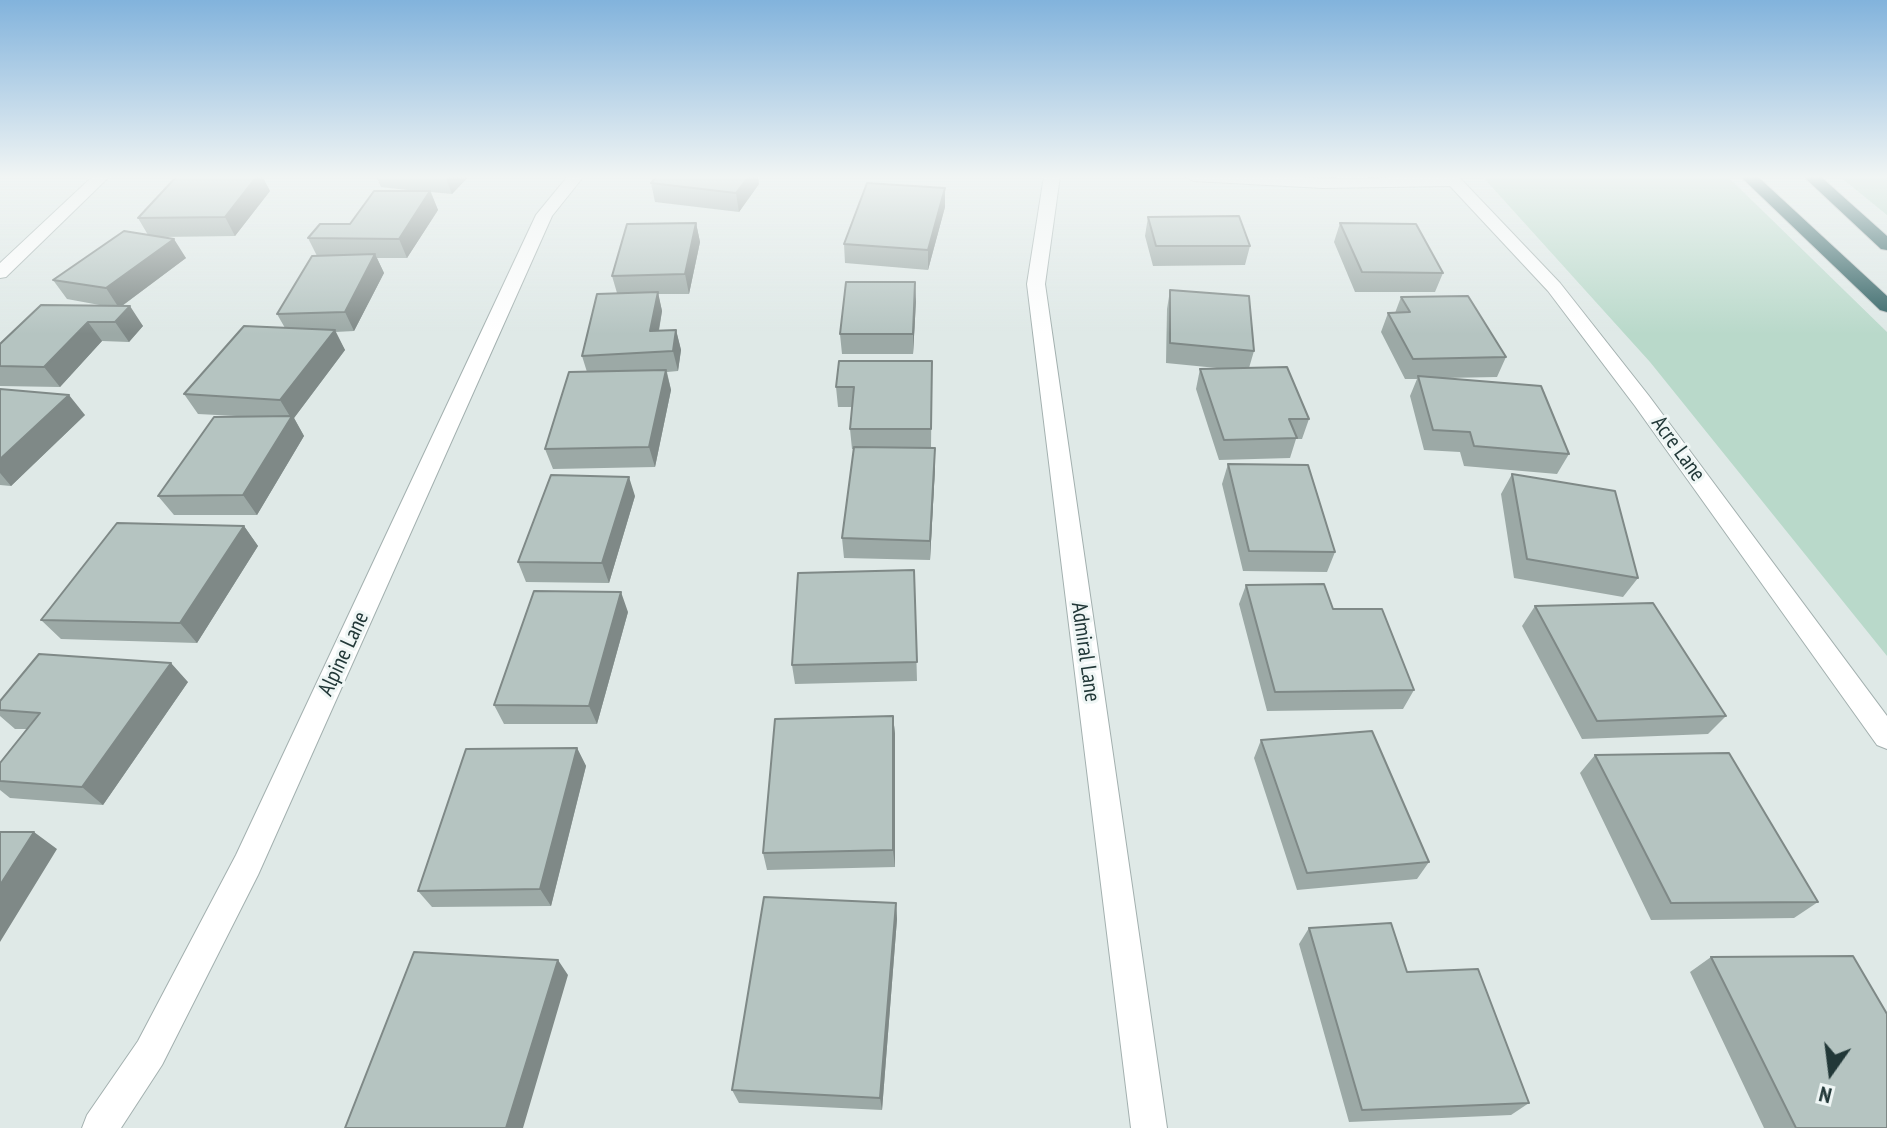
<!DOCTYPE html>
<html>
<head>
<meta charset="utf-8">
<style>
  body { margin:0 }
  #map { position:relative; width:1887px; height:1128px; overflow:hidden; background:#dfe9e7; font-family:"PT Sans Narrow",sans-serif }
  canvas { display:block }
  .north { position:absolute; left:1791px; top:1032px; width:80px; height:80px; -webkit-text-stroke:6px #eff6f5; paint-order:stroke; rotate:194deg; font-size:22px; font-weight:700; line-height:32px; text-align:center; color:#223838 }
  .north::after { content:''; display:block; margin:auto; width:28px; height:36px; background:#223838; clip-path:polygon(50% 0,100% 100%,50% 72%,0 100%) }
</style>
</head>
<body>
<div id="map">
<canvas width="1887" height="1128"></canvas>
<div class="north">N</div>
</div>
<script>
const c = document.querySelector('canvas').getContext('2d');
c.lineJoin = 'round';
function fill(path, color) { c.fillStyle = color; c.fill(path, 'evenodd'); }
function stroke(path, color, width, dash) { c.strokeStyle = color; c.lineWidth = width; c.lineCap = dash ? 'butt' : 'round'; c.setLineDash(dash || []); c.stroke(path); }
function label(font, color, halo, rows, align = 'center') {
  c.font = font + ' "PT Sans Narrow",sans-serif'; c.lineWidth = 6; c.setLineDash([]); c.textBaseline = 'middle'; c.strokeStyle = halo; c.fillStyle = color; for (const [text, x, y, turn = 0] of rows) {
    c.save(); c.translate(x, y); c.rotate((+turn || 0) * Math.PI / 180); c.textAlign = isNaN(turn) ? turn : align; if (halo) c.strokeText(text, 0, 0); c.fillText(text, 0, 0); c.restore();
  }
}
fill(new Path2D(`
  M 1482,176 L 1727,176 L 1887,332 L 1887,656 L 1650,362 Z
  M 1839,176 L 1887,176 L 1887,215 Z`), '#b9d9ca');
const minor = new Path2D(`
  M 93,176 L 110,176 L 6,277 L 0,278 L 0,263 Z
  M 568,176 L 584,176 L 552,216 L 258,875 L 162,1065 L 121,1128 L 82,1128 L 87,1115 L 138,1041 L 236,855 L 536,215 Z
  M 1044,176 L 1060,176 L 1045,284 L 1167,1128 L 1131,1128 L 1027,284 Z
  M 1185,176 L 1356,179 L 1458,176 L 1560,283 L 1649,396 L 1887,716 L 1887,749 L 1877,745 L 1635,406 L 1548,291 L 1450,186 L 1323,188 L 1193,181 Z`);
const motorway = new Path2D(`
  M 1740,176 L 1757,176 L 1887,296 L 1887,312 L 1880,310 Z
  M 1803,176 L 1820,176 L 1887,236 L 1887,250 L 1881,249 Z`);
stroke(minor, '#a3b0af', 2);
stroke(motorway, '#bdc3c3', 2);
fill(minor, '#fff');
fill(motorway, '#2f6062');
fill(new Path2D(`
  M 177,176 L 262,176 L 270,191 L 235,236 L 162,237 L 186,258 L 122,306 L 143,326 L 129,342 L 102,341 L 60,387 L 0,386 L 0,344 L 105,306 L 67,299 L 53,280 L 148,235 L 138,218 Z
  M 376,176 L 469,176 L 452,194 L 431,192 L 438,210 L 407,258 L 377,258 L 384,273 L 354,331 L 335,332 L 345,350 L 294,418 L 304,436 L 257,515 L 174,515 L 158,496 L 236,416 L 198,414 L 184,394 L 285,328 L 277,314 L 317,256 L 308,238 L 350,224 L 416,191 L 381,187 Z
  M 651,183 L 759,184 L 739,212 L 655,202 Z
  M 945,188 L 945,207 L 928,270 L 845,263 L 844,244 Z
  M 1148,217 L 1250,246 L 1245,265 L 1153,266 L 1145,236 Z
  M 696,223 L 700,242 L 689,294 L 658,294 L 662,311 L 659,331 L 676,330 L 681,350 L 678,371 L 667,372 L 671,390 L 655,467 L 553,469 L 545,449 L 587,372 L 582,356 L 617,293 L 612,276 Z
  M 1340,223 L 1443,273 L 1435,292 L 1355,292 L 1334,242 Z
  M 1170,290 L 1254,351 L 1249,368 L 1309,419 L 1302,439 L 1296,439 L 1290,458 L 1219,460 L 1196,389 L 1200,369 L 1227,369 L 1166,363 L 1167,309 Z
  M 1401,297 L 1506,357 L 1497,377 L 1443,378 L 1569,454 L 1557,474 L 1464,466 L 1460,452 L 1424,450 L 1410,396 L 1417,379 L 1405,379 L 1381,332 L 1388,313 L 1395,313 Z
  M 916,301 L 913,354 L 842,354 L 840,334 Z
  M 932,361 L 931,448 L 935,468 L 930,560 L 844,558 L 842,538 L 854,449 L 852,449 L 850,429 L 852,407 L 838,407 L 836,387 Z
  M 0,389 L 85,415 L 11,486 L 0,485 Z
  M 1228,464 L 1335,552 L 1327,572 L 1243,571 L 1222,484 Z
  M 1512,474 L 1638,578 L 1623,597 L 1514,578 L 1501,494 Z
  M 635,496 L 609,583 L 526,582 L 518,562 Z
  M 244,526 L 258,546 L 197,643 L 61,639 L 41,620 Z
  M 914,570 L 917,681 L 795,684 L 792,665 Z
  M 1246,585 L 1333,609 L 1414,690 L 1403,709 L 1267,711 L 1239,604 Z
  M 1535,606 L 1726,716 L 1708,734 L 1582,739 L 1522,626 Z
  M 628,612 L 597,724 L 504,724 L 494,705 Z
  M 188,682 L 103,805 L 10,798 L 0,790 L 0,763 L 27,729 L 15,729 L 0,716 L 0,701 Z
  M 893,716 L 895,734 L 895,867 L 767,870 L 763,853 Z
  M 1261,740 L 1429,862 L 1417,879 L 1297,890 L 1254,758 Z
  M 577,748 L 586,766 L 551,906 L 432,907 L 418,891 Z
  M 1595,755 L 1818,902 L 1794,918 L 1651,920 L 1580,773 Z
  M 896,903 L 897,919 L 882,1110 L 739,1103 L 732,1090 Z
  M 1309,928 L 1407,972 L 1529,1103 L 1511,1115 L 1349,1122 L 1299,944 Z
  M 1711,957 L 1887,1128 L 1764,1128 L 1690,972 Z`), '#9ca9a6');
fill(new Path2D(`
  M 257,176 L 262,176 L 270,191 L 235,236 L 225,217 Z
  M 445,176 L 469,176 L 452,194 Z
  M 749,176 L 758,176 L 759,184 L 739,212 L 736,193 Z
  M 945,188 L 945,207 L 928,270 L 928,250 Z
  M 430,191 L 438,210 L 407,258 L 399,239 Z
  M 696,223 L 700,242 L 689,294 L 685,274 Z
  M 174,239 L 186,258 L 119,308 L 106,288 Z
  M 375,254 L 384,273 L 354,331 L 345,312 Z
  M 915,282 L 916,301 L 913,354 L 913,334 Z
  M 658,292 L 662,311 L 655,351 L 650,331 Z
  M 130,306 L 143,326 L 129,342 L 115,322 Z
  M 88,322 L 102,341 L 60,387 L 44,367 Z
  M 335,330 L 345,350 L 294,418 L 304,436 L 257,515 L 243,495 L 291,418 L 280,400 Z
  M 676,330 L 681,350 L 678,371 L 673,351 Z
  M 666,370 L 671,390 L 655,467 L 649,447 Z
  M 69,395 L 85,415 L 11,486 L 0,473 L 0,459 Z
  M 935,448 L 935,468 L 930,560 L 930,541 Z
  M 629,477 L 635,496 L 609,583 L 602,563 Z
  M 244,526 L 258,546 L 197,643 L 180,623 Z
  M 621,592 L 628,612 L 597,724 L 589,706 Z
  M 171,663 L 188,682 L 103,805 L 82,787 Z
  M 893,716 L 895,734 L 895,867 L 893,850 Z
  M 577,748 L 586,766 L 551,906 L 540,889 Z
  M 34,832 L 57,849 L 0,942 L 0,885 Z
  M 896,903 L 897,919 L 882,1110 L 880,1098 Z
  M 558,960 L 568,975 L 523,1128 L 506,1128 Z`), '#7f8987');
const building = new Path2D(`
  M 177,176 L 257,176 L 225,217 L 138,218 Z
  M 657,176 L 749,176 L 736,193 L 651,183 Z
  M 867,183 L 945,188 L 928,250 L 844,244 Z
  M 374,191 L 430,191 L 399,239 L 308,238 L 320,224 L 350,224 Z
  M 1239,216 L 1250,246 L 1156,246 L 1148,217 Z
  M 696,223 L 685,274 L 612,276 L 627,224 Z
  M 1340,223 L 1416,224 L 1443,273 L 1362,272 Z
  M 124,231 L 174,239 L 106,288 L 53,280 Z
  M 375,254 L 345,312 L 277,314 L 312,256 Z
  M 846,282 L 915,282 L 913,334 L 840,334 Z
  M 1170,290 L 1249,296 L 1254,351 L 1170,343 Z
  M 658,292 L 650,331 L 676,330 L 673,351 L 582,356 L 597,294 Z
  M 1468,296 L 1506,357 L 1413,359 L 1388,313 L 1410,312 L 1401,297 Z
  M 41,305 L 130,306 L 115,322 L 88,322 L 44,367 L 0,366 L 0,344 Z
  M 244,326 L 335,330 L 280,400 L 184,394 Z
  M 839,361 L 932,361 L 931,429 L 850,429 L 854,387 L 836,387 Z
  M 1287,367 L 1309,419 L 1289,419 L 1297,438 L 1224,440 L 1200,369 Z
  M 666,370 L 649,447 L 545,449 L 569,372 Z
  M 1418,376 L 1541,386 L 1569,454 L 1474,446 L 1470,432 L 1433,430 Z
  M 0,389 L 69,395 L 0,459 Z
  M 292,416 L 243,495 L 158,496 L 214,417 Z
  M 854,447 L 935,448 L 930,541 L 842,538 Z
  M 1228,464 L 1308,465 L 1335,552 L 1249,551 Z
  M 1512,474 L 1615,491 L 1638,578 L 1527,559 Z
  M 551,475 L 629,477 L 602,563 L 518,562 Z
  M 117,523 L 244,526 L 180,623 L 41,620 Z
  M 914,570 L 917,662 L 792,665 L 798,573 Z
  M 1324,584 L 1333,609 L 1382,609 L 1414,690 L 1275,692 L 1246,585 Z
  M 534,591 L 621,592 L 589,706 L 494,705 Z
  M 1653,603 L 1726,716 L 1597,721 L 1535,606 Z
  M 39,654 L 171,663 L 82,787 L 0,781 L 0,763 L 40,713 L 0,710 L 0,701 Z
  M 893,716 L 893,850 L 763,853 L 775,719 Z
  M 1372,731 L 1429,862 L 1307,873 L 1261,740 Z
  M 577,748 L 540,889 L 418,891 L 466,749 Z
  M 1729,753 L 1818,902 L 1671,903 L 1595,755 Z
  M 0,832 L 34,832 L 0,885 Z
  M 764,897 L 896,903 L 880,1098 L 732,1090 Z
  M 1391,923 L 1407,972 L 1478,969 L 1529,1103 L 1362,1110 L 1309,928 Z
  M 414,952 L 558,960 L 506,1128 L 345,1128 Z
  M 1853,956 L 1887,1014 L 1887,1128 L 1796,1128 L 1711,957 Z`);
fill(building, '#b5c4c1');
stroke(building, '#7f8987', 2);
const sky = c.createLinearGradient(0, 0, 0, 334);
sky.addColorStop(0, '#82b3dc');
sky.addColorStop(0.53, '#f1f5f4');
sky.addColorStop(1, '#f1f5f400');
c.fillStyle = sky;
c.fillRect(0, 0, 1887, 334);
label('22px', '#223838', '#eff6f5', [
  ["Acre Lane",1678,449,54],
  ["Admiral Lane",1085,652,82],
  ["Alpine Lane",344,654,-65]
]);
</script>
</body>
</html>
